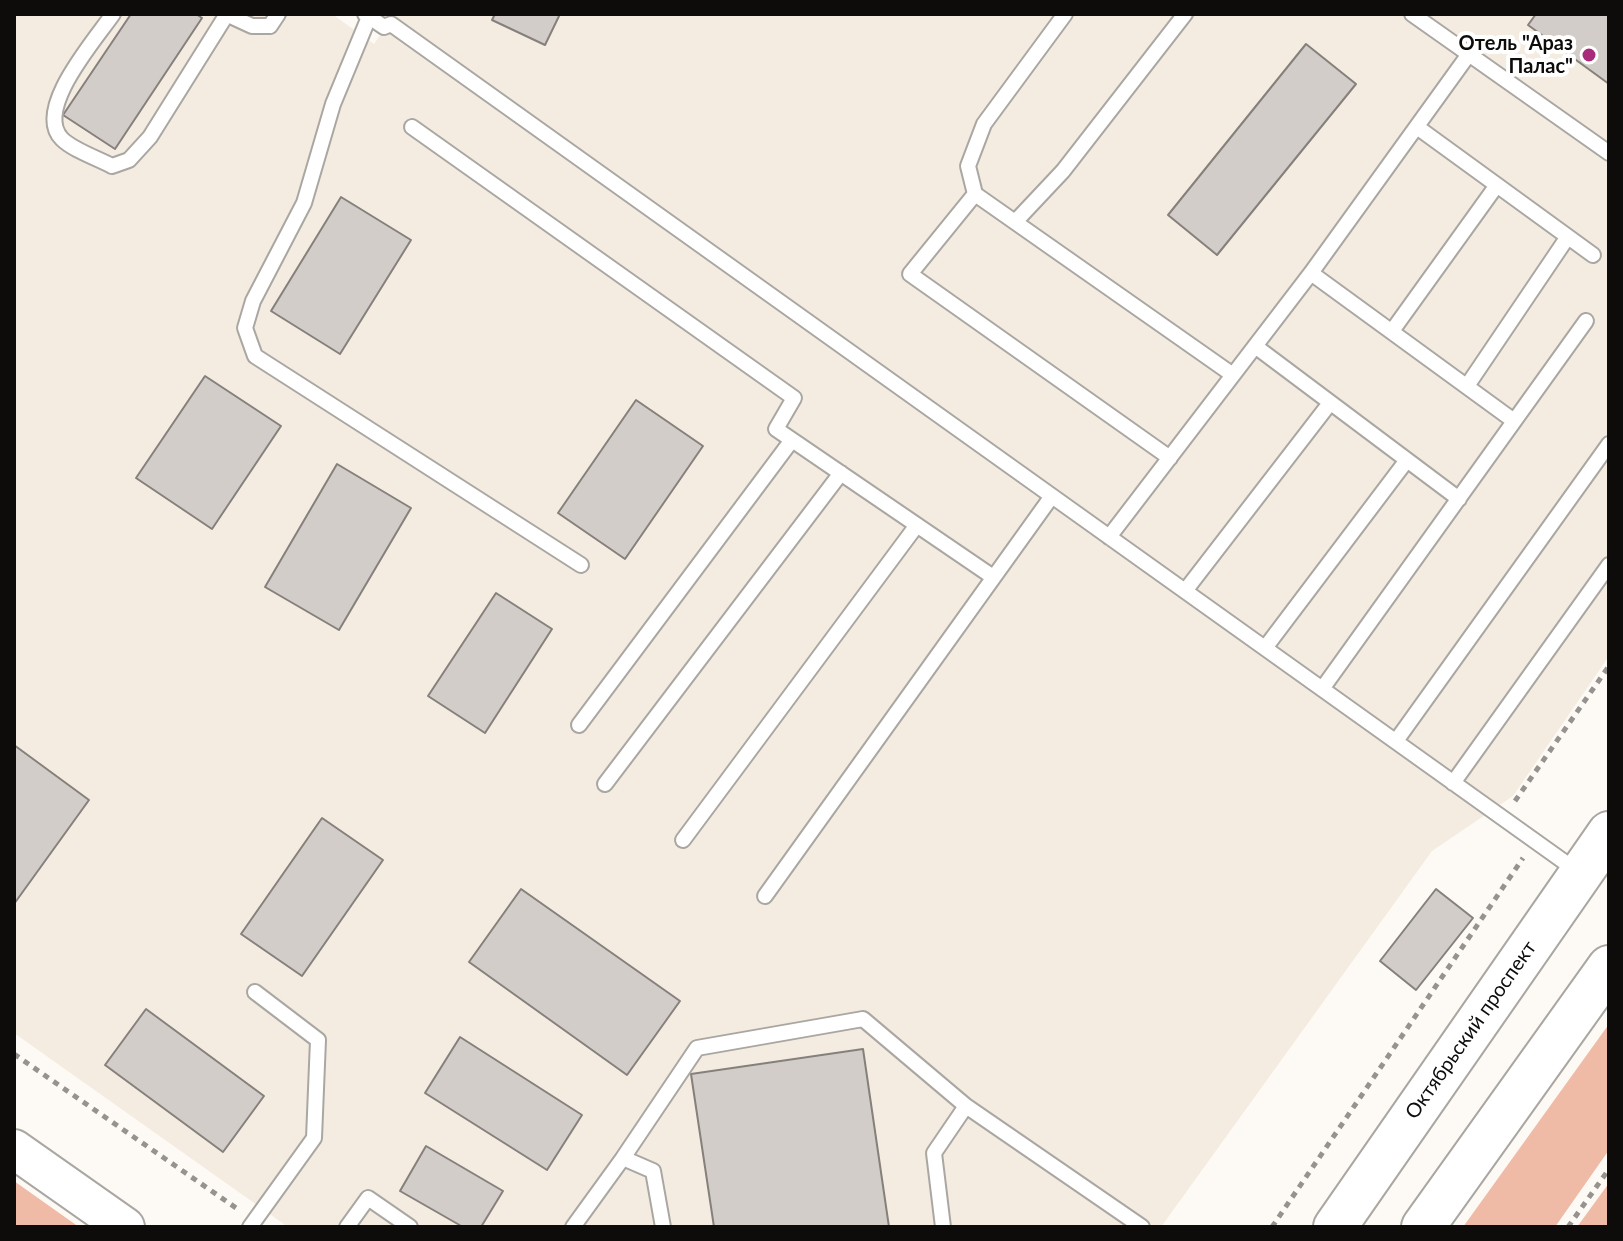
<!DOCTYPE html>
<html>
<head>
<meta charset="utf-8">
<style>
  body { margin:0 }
  #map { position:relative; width:1623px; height:1241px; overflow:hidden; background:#fdf9f4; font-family:Lato,sans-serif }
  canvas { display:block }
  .frame { position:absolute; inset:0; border:16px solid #0d0c0b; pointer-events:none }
</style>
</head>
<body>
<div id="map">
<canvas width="1623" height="1241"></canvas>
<div class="frame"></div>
</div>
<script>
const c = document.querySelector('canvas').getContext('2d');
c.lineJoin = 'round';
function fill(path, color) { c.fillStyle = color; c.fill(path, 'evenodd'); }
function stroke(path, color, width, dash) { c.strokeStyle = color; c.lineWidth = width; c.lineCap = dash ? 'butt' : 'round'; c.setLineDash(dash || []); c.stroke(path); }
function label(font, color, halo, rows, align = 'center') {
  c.font = font + ' Lato,sans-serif'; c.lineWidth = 8; c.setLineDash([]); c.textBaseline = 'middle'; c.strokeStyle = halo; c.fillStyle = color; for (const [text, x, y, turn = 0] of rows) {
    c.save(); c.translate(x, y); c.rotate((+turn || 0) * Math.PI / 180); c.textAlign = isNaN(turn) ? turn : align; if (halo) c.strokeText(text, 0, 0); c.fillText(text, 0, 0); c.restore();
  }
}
fill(new Path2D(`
  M 14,14 L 332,14 L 374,44 L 394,14 L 1609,14 L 1609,656 L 1513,796 L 1432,851 L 1161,1227 L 288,1227 L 14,1033 Z`), '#f4ece1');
fill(new Path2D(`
  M 1609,1024 L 1609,1150 L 1555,1227 L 1463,1227 Z
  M 14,1181 L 79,1227 L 14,1227 Z
  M 1609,1183 L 1609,1227 L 1577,1227 Z`), '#efbba7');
const building = new Path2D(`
  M 131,14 L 196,14 L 202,18 L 115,149 L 63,115 Z
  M 495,14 L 560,14 L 545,45 L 492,20 Z
  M 1536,14 L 1609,14 L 1609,84 L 1528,25 Z
  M 1306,44 L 1356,84 L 1217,255 L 1168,215 Z
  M 341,197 L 411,240 L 340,354 L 271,311 Z
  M 205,376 L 281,426 L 212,529 L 136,478 Z
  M 636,400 L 703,446 L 625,559 L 558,513 Z
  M 337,464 L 411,508 L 339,630 L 265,587 Z
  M 496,593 L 552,629 L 485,733 L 428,696 Z
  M 14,745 L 89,800 L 14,904 Z
  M 322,818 L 383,860 L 302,976 L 241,934 Z
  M 521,889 L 680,1001 L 627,1075 L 469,962 Z
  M 1436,889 L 1473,918 L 1416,990 L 1380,961 Z
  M 146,1009 L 264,1096 L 223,1152 L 105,1065 Z
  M 460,1037 L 582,1115 L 547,1170 L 425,1093 Z
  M 863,1049 L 889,1227 L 714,1227 L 691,1074 Z
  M 426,1146 L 503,1191 L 481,1227 L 463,1227 L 400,1191 Z`);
fill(building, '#d2cdc8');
stroke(building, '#85807c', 2);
const lane = new Path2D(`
  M 113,14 C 95,40 33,110 62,139 C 73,150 97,158 112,166 L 129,160 L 150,137 L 227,14
  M 226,14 L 252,26 L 270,26 L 278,14
  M 365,14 L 384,27 L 391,24 L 1577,871
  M 1412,14 L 1609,153
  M 369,17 L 333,104 L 304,203 L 253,301 L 245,328 L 255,356 L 581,565
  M 412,127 L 794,398 L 776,429 L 993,577
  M 1417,127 L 1593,255
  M 975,194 L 968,166 L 984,124 L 1065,14
  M 1015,222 L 1063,171 L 1185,14
  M 1311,273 L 1514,421
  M 1392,331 L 1497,185
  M 1255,346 L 1459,499
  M 1467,386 L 1567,238
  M 1170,458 L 910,274 L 975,194 L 1233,375
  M 1109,537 L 1311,273 L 1469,54
  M 1185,591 L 1330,403
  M 1265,648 L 1407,460
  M 1322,689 L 1586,321
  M 579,725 L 792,440
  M 1396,741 L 1609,444
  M 1453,783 L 1609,565
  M 605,784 L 841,473
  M 683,840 L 917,525
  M 765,896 L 1052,496
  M 623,1158 L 697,1048 L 863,1019 L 966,1106
  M 250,1227 L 314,1138 L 318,1040 L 255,992
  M 347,1227 L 368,1198 L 410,1227
  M 573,1227 L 623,1158 L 653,1171 L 663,1227
  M 943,1227 L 934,1153 L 966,1106 L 1142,1227`);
const secondary = new Path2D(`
  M 14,1149 L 125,1227`);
const primary = new Path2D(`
  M 1335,1227 L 1609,833
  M 1423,1227 L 1609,967`);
stroke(lane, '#aaa7a2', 18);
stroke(secondary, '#aaa7a2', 42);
stroke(primary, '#aaa7a2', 46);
stroke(new Path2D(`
  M 1515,801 L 1609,666
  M 14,1054 L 239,1210
  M 1272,1227 L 1523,858
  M 1568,1227 L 1609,1169`), '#95928f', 5, [6, 6]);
stroke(lane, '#fff', 14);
stroke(secondary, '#fff', 38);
stroke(primary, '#fff', 42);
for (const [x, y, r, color] of [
  [1589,55,8,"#a82a7a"]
]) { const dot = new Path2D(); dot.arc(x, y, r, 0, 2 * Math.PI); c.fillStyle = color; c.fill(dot); stroke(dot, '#fff', 3); }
label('bold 20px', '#0d0c0b', '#fff', [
  ["Отель \"Араз",1573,44],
  ["Палас\"",1573,67]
], 'right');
label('20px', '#0d0c0b', '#fff', [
  ["Октябрьский проспект",1471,1030,-55]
]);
</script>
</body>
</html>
